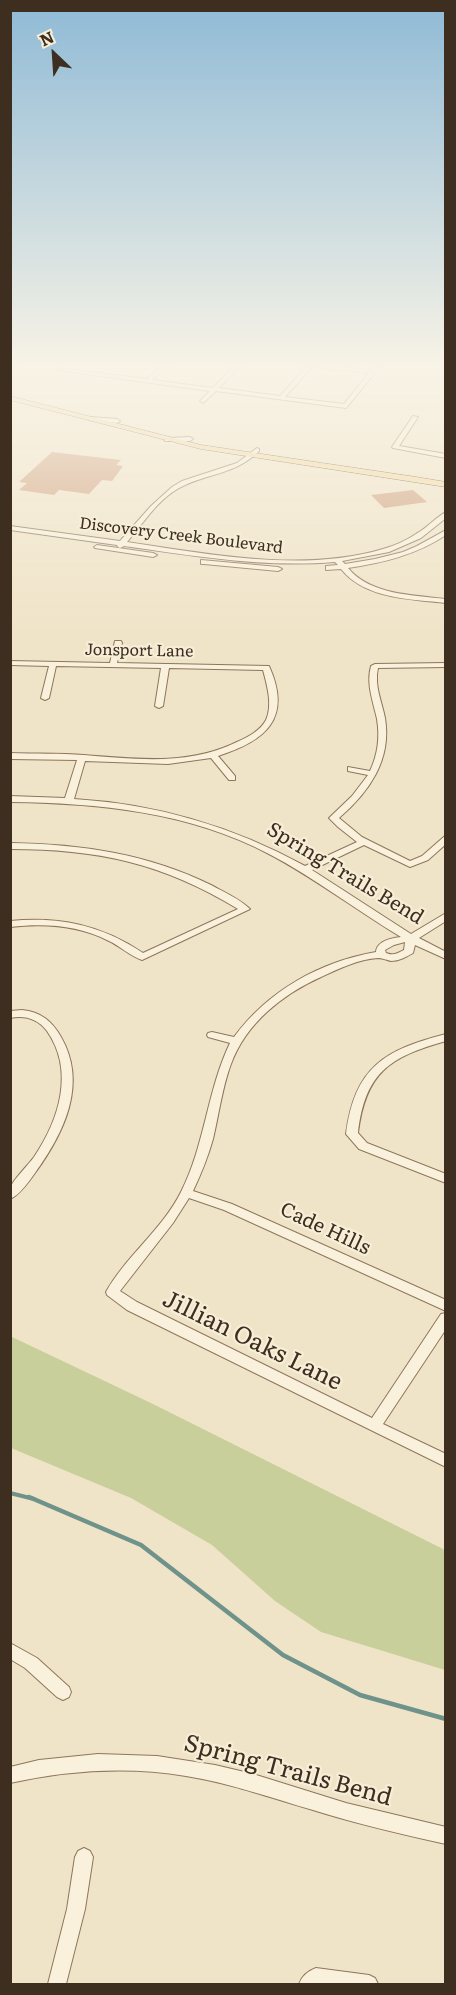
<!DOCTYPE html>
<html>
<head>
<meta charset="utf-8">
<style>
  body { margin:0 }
  #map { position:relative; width:456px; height:1995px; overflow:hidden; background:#f0e4c8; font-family:Literata,serif }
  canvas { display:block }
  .frame { position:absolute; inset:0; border:12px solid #3d2e20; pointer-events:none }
  .north { position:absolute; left:24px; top:24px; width:60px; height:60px; -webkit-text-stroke:4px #f7eed8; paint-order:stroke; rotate:335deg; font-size:16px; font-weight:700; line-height:24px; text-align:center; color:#3d2e20 }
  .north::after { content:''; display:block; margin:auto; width:21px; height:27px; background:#3d2e20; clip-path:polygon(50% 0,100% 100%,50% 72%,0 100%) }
</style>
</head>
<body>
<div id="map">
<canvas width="456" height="1995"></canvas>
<div class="frame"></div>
<div class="north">N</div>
</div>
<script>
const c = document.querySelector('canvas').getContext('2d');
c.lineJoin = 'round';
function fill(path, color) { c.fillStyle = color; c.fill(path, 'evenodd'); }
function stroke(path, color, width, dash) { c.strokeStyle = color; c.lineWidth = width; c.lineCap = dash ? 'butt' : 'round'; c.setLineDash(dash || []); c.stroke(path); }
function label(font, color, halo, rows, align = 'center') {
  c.font = font + ' Literata,serif'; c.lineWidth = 4.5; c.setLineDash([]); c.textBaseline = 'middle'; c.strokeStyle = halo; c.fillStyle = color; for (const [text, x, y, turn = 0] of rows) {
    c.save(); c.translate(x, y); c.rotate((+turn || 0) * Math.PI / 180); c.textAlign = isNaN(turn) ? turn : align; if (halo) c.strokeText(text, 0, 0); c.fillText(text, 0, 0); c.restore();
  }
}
fill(new Path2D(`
  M 10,1336 L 153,1404 L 445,1550 L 445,1670 L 321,1632 L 275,1601 L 212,1545 L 131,1498 L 11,1448 Z`), '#c9cf9b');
stroke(new Path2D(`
  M 10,1493 L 34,1499`), '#6f938a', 4);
stroke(new Path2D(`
  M 29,1497 L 141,1545 L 283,1655 L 360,1695 L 446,1719`), '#6f938a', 4.5);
fill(new Path2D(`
  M 52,452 L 121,460 L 116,465 L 123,466 L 112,481 L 102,480 L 89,494 L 59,490 L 54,495 L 19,490 L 27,483 L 19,482 Z
  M 413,490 L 427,502 L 384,508 L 371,495 Z`), '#cf9f7d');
const minor = new Path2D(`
  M 165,363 L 171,363 L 152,380 L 213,388 L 237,363 L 243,363 L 219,388 L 280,396 L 307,366 L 290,363 L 309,363 L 371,370 L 377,363 L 383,363 L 346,408 L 216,391 L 203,403 L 200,401 L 210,391 L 56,370 L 59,368 L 147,379 ZM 312,367 L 369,373 L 344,404 L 285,397 Z
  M 413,416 L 418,417 L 399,446 L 446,454 L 446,458 L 393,448 L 392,447 Z
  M 91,417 L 117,419 L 120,421 L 117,423 L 89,420 L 88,419 Z
  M 167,438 L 190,437 L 193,439 L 190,441 L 165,441 L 164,440 Z
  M 257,448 L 259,449 L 259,451 C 235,475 207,473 179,488 C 157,500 143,524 127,542 C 208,554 303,573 383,549 C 394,546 407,540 416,534 C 427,528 435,518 446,512 L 446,518 L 421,538 L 389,552 L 342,561 L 345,564 L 375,559 L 403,552 L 417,546 L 446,530 L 446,535 C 416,555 382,563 348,568 C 370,595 413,595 446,599 L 446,603 C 410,599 365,599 341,569 L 326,570 L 326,566 L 338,565 L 335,562 C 265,568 194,556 124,546 L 120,548 L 118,547 L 117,545 L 10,530 L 10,526 L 120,541 L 151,506 L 172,487 L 182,481 L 237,463 Z
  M 97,545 L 153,553 L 157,555 L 153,557 L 95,548 L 94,547 Z
  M 201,560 L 278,567 L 282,569 L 278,571 L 204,564 L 201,564 Z
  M 115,641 L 121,641 L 122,643 L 117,663 L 269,666 C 293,719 265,741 218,756 L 235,776 L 235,780 L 229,780 L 211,758 L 168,764 L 85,761 L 74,799 C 157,804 232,826 305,866 L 357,842 L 338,827 L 329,818 L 352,796 L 368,775 L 348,771 L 348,767 L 370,771 C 378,754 380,737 377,719 C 373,701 366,684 371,666 L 375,664 L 446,663 L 446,667 L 378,668 C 374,686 382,702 385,718 C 392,760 369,792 339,818 L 362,837 L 410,861 L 422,856 L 446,835 L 446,844 L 428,860 L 410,867 L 364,845 L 312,870 L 411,934 L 446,913 L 446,921 L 419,938 L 446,952 L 446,959 L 415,945 L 413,953 C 406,957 399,961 391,961 C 387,960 382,958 378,958 C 359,959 338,969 321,977 C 283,994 246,1023 231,1064 C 222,1088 219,1114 213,1139 C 208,1157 201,1174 193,1191 L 232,1204 L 446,1300 L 446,1311 L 224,1210 L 189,1198 L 173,1223 L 120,1291 L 137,1302 L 372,1418 L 441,1314 L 446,1313 L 446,1329 L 383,1424 L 446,1454 L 446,1467 L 127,1310 L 107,1295 L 106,1292 C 126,1256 162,1230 181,1192 C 205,1145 207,1091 230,1043 L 208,1037 L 207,1035 L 208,1033 L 212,1032 L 234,1037 C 268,991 319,962 376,952 C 377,941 391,938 401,937 C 356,910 315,878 269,854 C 189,812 99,803 10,802 L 10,796 L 65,798 L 77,760 L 10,759 L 10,753 C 35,754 60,753 84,755 C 135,759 189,766 237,742 C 248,737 260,731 266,720 C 273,705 267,685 263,670 L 169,668 L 163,706 L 159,708 L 155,706 L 161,668 L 56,666 L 49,698 L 45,700 L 41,698 L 49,666 L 10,665 L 10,661 L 110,663 ZM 405,942 L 404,950 C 398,953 393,956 386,953 L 385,950 L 394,945 Z
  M 10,843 C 81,844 148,854 211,885 C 224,892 240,899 250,909 L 142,960 C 130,956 120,946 109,941 C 78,925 45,923 10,927 L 10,921 C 59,916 102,925 143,953 L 238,909 C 163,863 97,849 10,849 Z
  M 22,1010 C 41,1012 52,1021 61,1037 C 88,1084 64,1133 35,1173 C 29,1181 20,1195 10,1199 C 10,1195 10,1189 11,1186 C 15,1178 29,1164 34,1157 C 59,1120 75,1071 47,1031 C 38,1019 25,1015 10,1018 L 10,1011 Z
  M 446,1034 L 446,1041 C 389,1057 365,1073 358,1133 L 367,1143 L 446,1174 L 446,1183 L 359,1149 L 346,1134 C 355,1067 384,1050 446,1034 Z
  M 10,1643 L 37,1658 L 69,1687 L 71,1692 L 69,1697 L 63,1700 L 57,1697 L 25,1668 L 10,1659 Z
  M 98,1754 L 157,1756 L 215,1765 L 253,1774 L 346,1803 L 446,1827 L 446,1844 C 401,1834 357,1824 313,1810 C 271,1798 230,1783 186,1776 C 127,1766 69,1770 10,1783 L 10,1767 L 39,1760 Z
  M 84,1848 L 90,1851 L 93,1857 L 85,1909 L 66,1984 L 48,1984 L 67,1909 L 75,1857 L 78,1851 Z
  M 316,1968 L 369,1975 L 375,1978 L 378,1984 L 299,1984 C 302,1976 308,1971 316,1968 Z`);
const major = new Path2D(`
  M 17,363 L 26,363 L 10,374 L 10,368 Z
  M 10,396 L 201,445 L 416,477 L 446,482 L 446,487 L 201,449 L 10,400 Z`);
stroke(minor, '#8d765c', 2);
stroke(major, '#5b4430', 1);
fill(minor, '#faf1dc');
fill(major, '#f3d9a0');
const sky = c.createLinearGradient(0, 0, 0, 642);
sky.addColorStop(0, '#8fbad6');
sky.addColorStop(0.57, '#f8f3e6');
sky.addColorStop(1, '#f8f3e600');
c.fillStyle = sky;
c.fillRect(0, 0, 456, 642);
label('16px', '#3d2e20', '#f7eed8', [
  ["Discovery Creek Boulevard",181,536,7],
  ["Jonsport Lane",139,651,1]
]);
label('20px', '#3d2e20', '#f7eed8', [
  ["Spring Trails Bend",345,874,31],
  ["Cade Hills",325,1229,25]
]);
label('24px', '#3d2e20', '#f7eed8', [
  ["Jillian Oaks Lane",252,1341,26],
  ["Spring Trails Bend",288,1771,15]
]);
</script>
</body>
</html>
